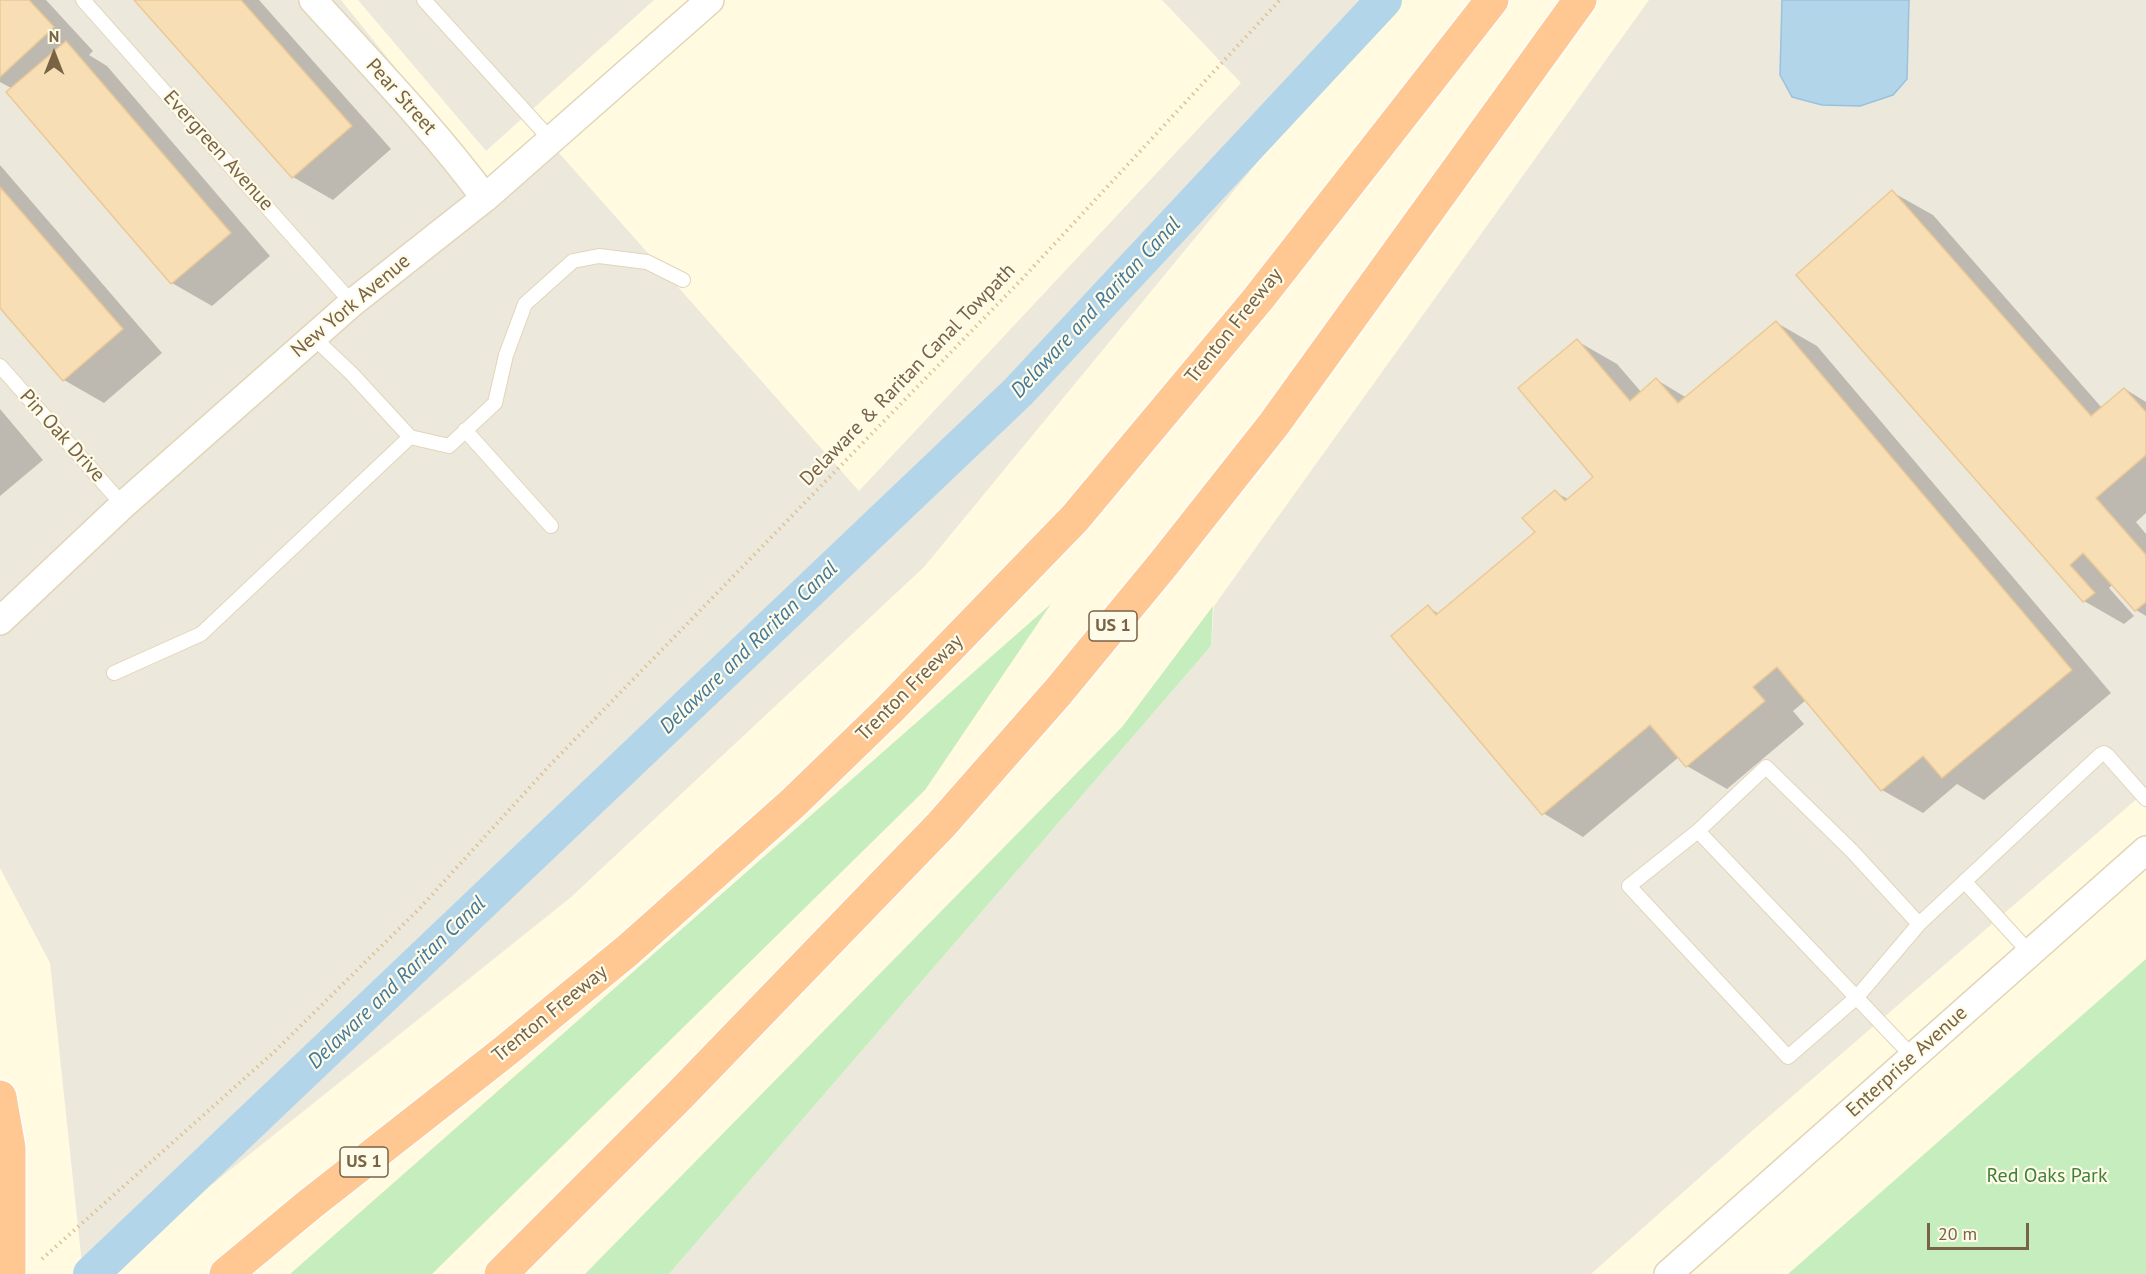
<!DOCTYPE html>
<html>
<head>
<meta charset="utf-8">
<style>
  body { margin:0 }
  #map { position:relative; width:2146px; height:1274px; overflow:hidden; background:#fffae0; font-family:"PT Sans",sans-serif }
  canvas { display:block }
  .north { position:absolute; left:24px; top:24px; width:60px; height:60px; -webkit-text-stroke:4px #fffbe9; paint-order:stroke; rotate:0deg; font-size:16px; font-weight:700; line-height:24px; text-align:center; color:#786345 }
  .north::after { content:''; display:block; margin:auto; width:21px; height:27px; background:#786345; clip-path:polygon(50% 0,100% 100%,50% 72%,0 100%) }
  .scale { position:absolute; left:1927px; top:1223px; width:102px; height:27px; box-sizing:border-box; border:3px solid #786345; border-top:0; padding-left:8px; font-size:18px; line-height:21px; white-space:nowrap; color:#786345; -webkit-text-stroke:4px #fffbe9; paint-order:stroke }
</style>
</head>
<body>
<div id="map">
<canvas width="2146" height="1274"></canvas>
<div class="north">N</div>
<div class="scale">20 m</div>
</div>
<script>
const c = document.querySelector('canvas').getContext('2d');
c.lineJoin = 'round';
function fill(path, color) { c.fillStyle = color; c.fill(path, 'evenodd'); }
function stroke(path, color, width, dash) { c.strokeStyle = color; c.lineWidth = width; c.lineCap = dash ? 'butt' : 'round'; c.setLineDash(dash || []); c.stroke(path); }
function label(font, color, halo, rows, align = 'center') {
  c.font = font + ' "PT Sans",sans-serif'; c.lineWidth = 4.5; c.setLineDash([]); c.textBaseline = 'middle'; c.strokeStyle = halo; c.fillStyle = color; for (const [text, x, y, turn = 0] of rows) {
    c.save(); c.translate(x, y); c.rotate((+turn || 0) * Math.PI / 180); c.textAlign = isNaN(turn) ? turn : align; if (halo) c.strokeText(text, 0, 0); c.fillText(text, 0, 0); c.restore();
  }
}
fill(new Path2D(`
  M 0,0 L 341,0 L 489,184 L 544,136 L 859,491 L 1241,83 L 1162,0 L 1391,0 L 924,567 L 570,898 L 100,1274 L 83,1274 L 50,963 L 0,868 Z
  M 358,0 L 654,0 L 486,151 Z
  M 1649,0 L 2146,0 L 2146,791 L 1752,1131 L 1591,1274 L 669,1274 L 1211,646 L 1214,606 Z`), '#ede8dc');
fill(new Path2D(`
  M 1051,604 L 925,790 L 432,1274 L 290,1274 Z
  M 1213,606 L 1211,646 L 669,1274 L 585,1274 L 1122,727 Z
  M 2146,959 L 2146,1274 L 1788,1274 Z`), '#c6edbd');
const water = new Path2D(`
  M 1782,0 L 1909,0 L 1907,79 L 1893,95 L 1860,106 L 1822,105 L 1792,97 L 1780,75 Z`);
fill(water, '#b3d5ea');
stroke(water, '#98c2dd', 1.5);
fill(new Path2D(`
  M 0,0 L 46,0 L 93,51 L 89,55 L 107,66 L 270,256 L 212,306 L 172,283 L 13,89 L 0,82 Z
  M 136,0 L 259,0 L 391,149 L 333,200 L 293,177 Z
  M 0,165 L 162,353 L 104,403 L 64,380 L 0,306 Z
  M 1892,192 L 1933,215 L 2102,408 L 2125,389 L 2146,402 L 2146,513 L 2136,522 L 2146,534 L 2146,616 L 2136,610 L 2113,584 L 2109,588 L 2134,616 L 2124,624 L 2084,601 Z
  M 1777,323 L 1817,346 L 2111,693 L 1984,800 L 1957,784 L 1923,813 L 1882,790 L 1806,700 L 1793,711 L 1804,724 L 1727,789 L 1687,766 L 1679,757 L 1583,837 L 1543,813 L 1428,607 L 1439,614 L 1537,532 L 1555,492 L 1568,499 L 1595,477 L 1577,341 L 1617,364 L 1642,393 L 1657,380 L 1687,398 Z
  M 0,409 L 43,460 L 0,496 Z`), '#0003');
stroke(new Path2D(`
  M 91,1274 L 1018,392 L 1384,0`), '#b3d5ea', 36);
const building = new Path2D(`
  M 0,0 L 29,0 L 54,27 L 0,77 Z
  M 134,0 L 241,0 L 352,126 L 292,178 Z
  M 66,41 L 231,233 L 171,284 L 6,92 Z
  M 0,187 L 123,329 L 63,381 L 0,308 Z
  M 1892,190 L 2091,416 L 2124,388 L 2146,412 L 2146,455 L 2096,498 L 2146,555 L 2146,602 L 2135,611 L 2083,553 L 2070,565 L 2095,593 L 2083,602 L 1796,275 Z
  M 1776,321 L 2072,670 L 1942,778 L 1923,756 L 1881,791 L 1777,667 L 1753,687 L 1765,701 L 1686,767 L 1650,725 L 1542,815 L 1391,636 L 1428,605 L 1436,615 L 1535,532 L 1522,518 L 1555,490 L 1565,501 L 1593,477 L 1518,388 L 1577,339 L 1630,401 L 1656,378 L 1678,403 Z`);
fill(building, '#f7deb5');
stroke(building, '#ebc994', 1.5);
const lane = new Path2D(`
  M 83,0 L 352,303
  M 424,0 L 551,140
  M 313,337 L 352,374 L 410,437
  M 0,366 L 123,505
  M 465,430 L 551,526
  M 114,673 L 201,634 L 410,437 L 449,446 L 495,403 L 506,355 L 525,304 L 573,261 L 599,256 L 647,262 L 683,280
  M 1698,831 L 1766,767 L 1852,851 L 1919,924 L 1857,997 L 1788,1057 L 1629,886 L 1698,831 L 1913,1057
  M 1965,882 L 2030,953
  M 1919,924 L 2100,755 L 2104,753 L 2107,755 L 2146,799`);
const street = new Path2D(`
  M 313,0 C 372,65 433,128 485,198
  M 0,621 L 123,505 L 352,303 L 485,198 L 710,0
  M 1668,1274 L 2146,850`);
const highway = new Path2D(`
  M 0,1097 L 9,1148 L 9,1274
  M 226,1274 L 309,1205 L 504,1052 L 628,950 L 793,803 L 890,709 L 1075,518 L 1258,299 L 1492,0
  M 501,1274 L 681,1094 L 941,825 L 1058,692 L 1165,562 L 1274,424 L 1580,0`);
stroke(lane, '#e2d5b8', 16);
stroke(street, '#e2d5b8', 30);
stroke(highway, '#fff', 36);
stroke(new Path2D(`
  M 42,1259 L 273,1053 L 420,908 L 550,765 L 1022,279 L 1280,0`), '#dcc298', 4, [1.5, 4.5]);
stroke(lane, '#fff', 14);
stroke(street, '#fff', 27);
stroke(highway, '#ffc791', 33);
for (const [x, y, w] of [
  [1113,626,48],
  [364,1162,48]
]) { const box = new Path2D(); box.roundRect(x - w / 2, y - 15, w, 30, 4.5); c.fillStyle = '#fffbe9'; c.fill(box); stroke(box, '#786345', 1.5); }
label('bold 18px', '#786345', null, [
  ["US 1",1113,626],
  ["US 1",364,1162]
]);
label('20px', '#786345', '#fffbe9', [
  ["Pear Street",401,97,48],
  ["Evergreen Avenue",218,151,48],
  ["New York Avenue",351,306,-40],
  ["Trenton Freeway",1234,326,-51],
  ["Delaware & Raritan Canal Towpath",908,375,-46],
  ["Pin Oak Drive",62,436,48],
  ["Trenton Freeway",910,688,-45],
  ["Trenton Freeway",550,1014,-39],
  ["Enterprise Avenue",1907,1062,-42]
]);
label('20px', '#40803b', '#fffbe9', [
  ["Red Oaks Park",2047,1176]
]);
label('italic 21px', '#41799d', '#fffbe9', [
  ["Delaware and Raritan Canal",1096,308,-47],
  ["Delaware and Raritan Canal",749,648,-44],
  ["Delaware and Raritan Canal",397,983,-44]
]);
</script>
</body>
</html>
